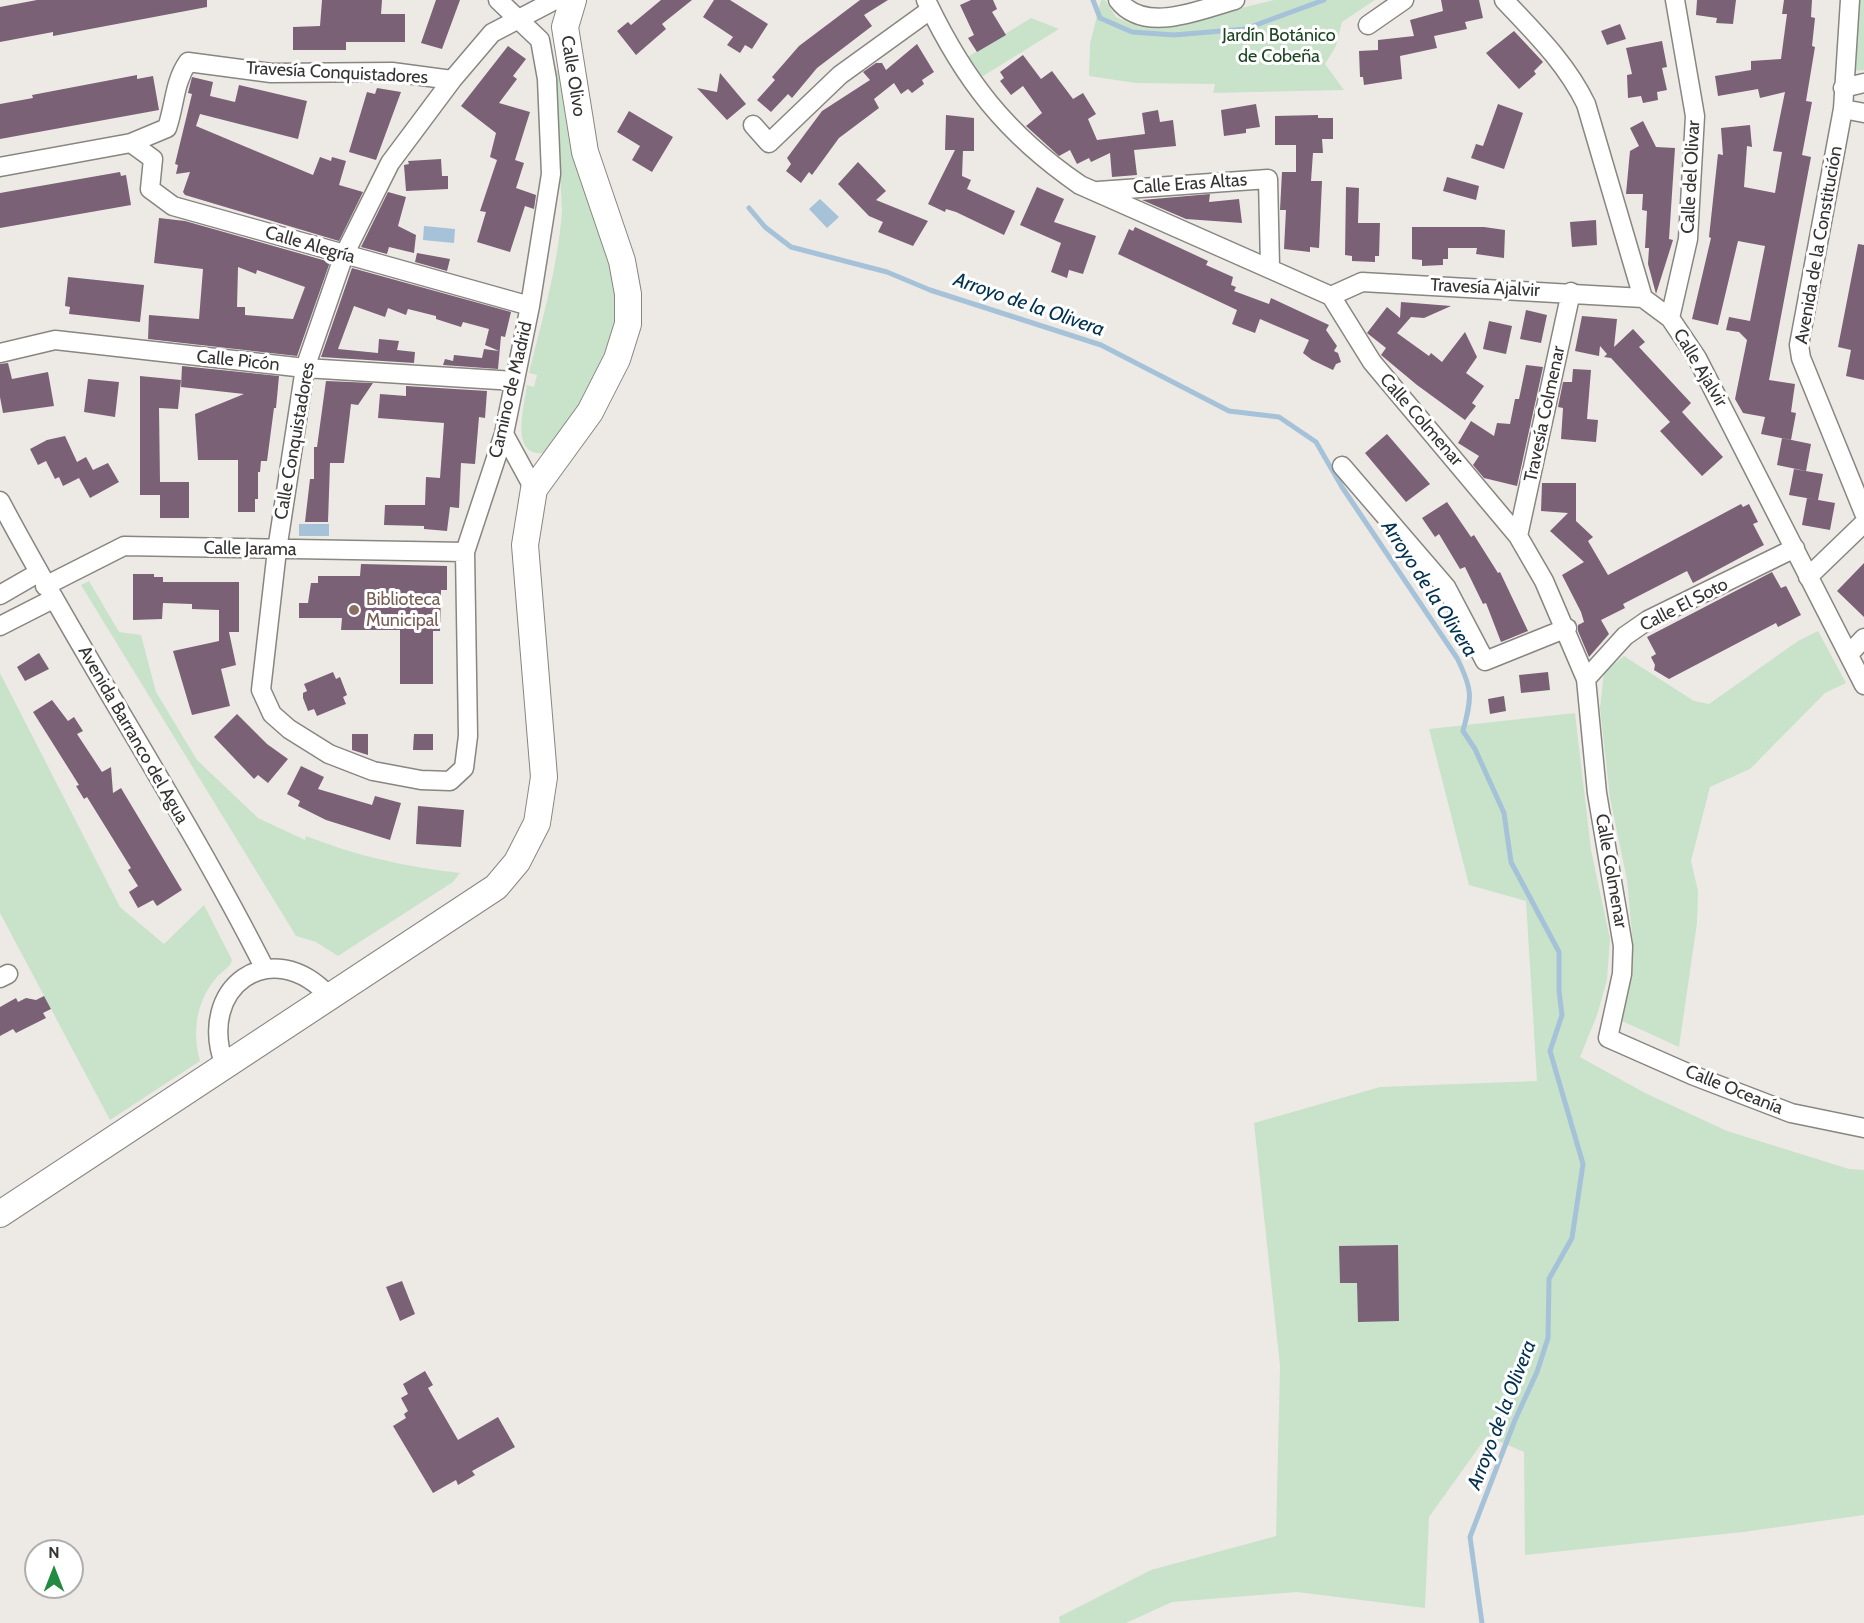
<!DOCTYPE html>
<html>
<head>
<meta charset="utf-8">
<style>
  body { margin:0 }
  #map { position:relative; width:1864px; height:1623px; overflow:hidden; background:#edeae5; font-family:Cabin,sans-serif }
  canvas { display:block }
  .north { position:absolute; left:24px; top:1539px; width:60px; height:60px; box-sizing:border-box; background:#fff; border:2px solid #aeaead; border-radius:50%; rotate:0deg; font-size:16px; font-weight:700; line-height:24px; text-align:center; color:#353432 }
  .north::after { content:''; display:block; margin:auto; width:21px; height:27px; background:#238b41; clip-path:polygon(50% 0,100% 100%,50% 72%,0 100%) }
</style>
</head>
<body>
<div id="map">
<canvas width="1864" height="1623"></canvas>
<div class="north">N</div>
</div>
<script>
const c = document.querySelector('canvas').getContext('2d');
c.lineJoin = 'round';
function fill(path, color) { c.fillStyle = color; c.fill(path, 'evenodd'); }
function stroke(path, color, width, dash) { c.strokeStyle = color; c.lineWidth = width; c.lineCap = dash ? 'butt' : 'round'; c.setLineDash(dash || []); c.stroke(path); }
function label(font, color, halo, rows, align = 'center') {
  c.font = font + ' Cabin,sans-serif'; c.lineWidth = 6; c.setLineDash([]); c.textBaseline = 'middle'; c.strokeStyle = halo; c.fillStyle = color; for (const [text, x, y, turn = 0] of rows) {
    c.save(); c.translate(x, y); c.rotate((+turn || 0) * Math.PI / 180); c.textAlign = isNaN(turn) ? turn : align; if (halo) c.strokeText(text, 0, 0); c.fillText(text, 0, 0); c.restore();
  }
}
fill(new Path2D(`
  M 1101,0 L 1105,0 L 1116,17 L 1129,23 L 1163,27 L 1274,0 L 1375,0 L 1342,22 L 1336,46 L 1325,64 L 1344,90 L 1213,93 L 1215,84 L 1136,83 L 1089,76 L 1090,44 Z
  M 1858,0 L 1864,0 L 1864,70 L 1856,71 Z
  M 1031,18 L 1059,29 L 980,78 L 966,58 Z
  M 555,70 L 559,70 C 564,100 565,131 574,160 C 592,218 633,281 612,344 C 598,384 570,419 546,453 C 509,458 524,409 527,385 L 534,387 L 537,375 L 529,373 C 542,320 558,266 562,212 Z
  M 89,581 L 119,632 L 141,635 L 156,692 L 197,760 L 258,818 L 305,840 L 306,836 C 357,856 406,867 460,873 L 453,882 L 338,956 L 316,942 L 296,936 L 81,585 Z
  M 1818,631 L 1846,683 L 1825,693 L 1750,769 L 1710,787 L 1691,861 L 1698,891 L 1697,923 L 1679,1047 L 1622,1021 L 1633,945 L 1627,880 L 1610,798 L 1600,708 L 1604,672 L 1624,656 L 1694,701 L 1709,704 L 1798,641 Z
  M 0,673 L 120,907 L 164,944 L 204,905 L 232,960 C 230,968 222,971 217,977 C 196,1001 192,1032 200,1061 L 110,1120 L 0,913 Z
  M 1575,713 L 1591,850 L 1610,939 L 1607,980 L 1597,1015 L 1580,1057 L 1645,1093 L 1727,1131 L 1849,1169 L 1864,1170 L 1864,1515 L 1743,1532 L 1525,1555 L 1524,1452 L 1487,1436 L 1429,1517 L 1425,1608 L 1297,1592 L 1172,1602 L 1126,1623 L 1060,1623 L 1059,1617 L 1151,1570 L 1276,1536 L 1280,1366 L 1254,1123 L 1380,1087 L 1537,1081 L 1526,901 L 1469,885 L 1429,729 Z`), '#c9e2ca');
fill(new Path2D(`
  M 820,199 L 839,217 L 827,228 L 809,209 Z
  M 424,226 L 455,229 L 454,243 L 423,240 Z
  M 299,524 L 329,524 L 329,536 L 299,536 Z`), '#a5c2d9');
stroke(new Path2D(`
  M 1093,0 L 1100,18 L 1132,32 L 1174,35 L 1245,29 L 1324,0
  M 749,208 L 765,227 L 791,247 L 887,272 L 930,290 L 1101,345 L 1229,411 L 1279,417 L 1316,442 L 1342,487 L 1457,658 C 1473,690 1472,697 1463,731 L 1475,749 L 1504,813 L 1511,862 L 1559,952 L 1559,991 L 1562,1015 L 1550,1051 L 1583,1164 L 1572,1238 L 1549,1279 L 1548,1338 L 1537,1372 L 1515,1420 L 1470,1537 L 1482,1623`), '#a5c2d9', 5);
fill(new Path2D(`
  M 37,0 L 207,0 L 207,7 L 53,36 L 53,32 L 0,42 L 0,7 Z
  M 322,0 L 382,0 L 381,14 L 405,14 L 405,42 L 346,42 L 346,50 L 293,50 L 293,27 L 320,26 Z
  M 436,0 L 460,0 L 442,49 L 421,43 Z
  M 661,0 L 692,0 L 662,24 L 666,29 L 636,55 L 617,31 L 628,22 L 631,25 Z
  M 714,0 L 730,0 L 768,24 L 752,49 L 745,45 L 740,53 L 727,45 L 733,37 L 703,17 Z
  M 860,0 L 888,0 L 864,15 L 872,26 L 817,68 L 792,98 L 788,94 L 771,112 L 757,100 L 775,80 L 772,77 L 799,46 Z
  M 971,0 L 993,0 L 997,9 L 992,12 L 1006,35 L 977,52 L 968,38 L 974,35 L 960,5 Z
  M 1441,0 L 1479,0 L 1483,18 L 1465,22 L 1467,29 L 1434,36 L 1437,48 L 1400,56 L 1402,79 L 1364,85 L 1363,77 L 1360,77 L 1359,51 L 1378,50 L 1378,40 L 1414,36 L 1410,20 L 1443,11 Z
  M 1697,0 L 1736,0 L 1733,24 L 1716,23 L 1717,18 L 1696,15 Z
  M 1784,0 L 1812,0 L 1811,17 L 1815,18 L 1812,46 L 1815,47 L 1806,101 L 1812,102 L 1802,155 L 1811,157 L 1769,380 L 1795,384 L 1791,412 L 1796,413 L 1791,440 L 1761,434 L 1765,417 L 1743,413 L 1735,399 L 1747,340 L 1739,332 L 1726,330 L 1729,317 L 1750,321 L 1765,246 L 1738,241 L 1718,325 L 1692,319 L 1711,238 L 1709,237 L 1718,154 L 1723,155 L 1721,128 L 1750,125 L 1752,147 L 1747,146 L 1744,187 L 1775,193 L 1782,152 L 1773,151 L 1785,92 L 1760,98 L 1758,89 L 1718,96 L 1715,76 L 1751,70 L 1751,61 L 1781,59 L 1787,14 L 1782,14 Z
  M 1620,24 L 1626,39 L 1607,45 L 1601,31 Z
  M 1514,31 L 1543,62 L 1534,71 L 1536,74 L 1519,89 L 1486,53 Z
  M 1662,41 L 1667,67 L 1662,68 L 1667,90 L 1657,92 L 1658,100 L 1643,103 L 1641,96 L 1628,98 L 1627,75 L 1632,74 L 1626,48 Z
  M 917,44 L 934,72 L 922,80 L 924,84 L 912,93 L 908,89 L 901,94 L 894,83 L 874,99 L 879,108 L 839,138 L 812,175 L 809,172 L 801,183 L 786,171 L 791,164 L 787,158 L 822,111 L 870,80 L 863,72 L 876,63 L 882,63 L 886,70 Z
  M 508,46 L 526,59 L 513,76 L 517,79 L 499,103 L 530,112 L 515,160 L 524,163 L 516,188 L 536,195 L 534,209 L 525,206 L 510,252 L 477,242 L 486,212 L 480,211 L 497,160 L 490,157 L 496,133 L 461,106 Z
  M 1023,55 L 1041,79 L 1052,71 L 1073,99 L 1083,93 L 1096,114 L 1088,119 L 1097,140 L 1145,134 L 1142,113 L 1158,110 L 1160,122 L 1173,120 L 1176,146 L 1134,150 L 1137,175 L 1112,177 L 1110,153 L 1091,162 L 1089,158 L 1077,164 L 1070,150 L 1059,156 L 1026,126 L 1042,113 L 1023,86 L 1011,95 L 1000,81 L 1004,78 L 1000,72 Z
  M 720,73 L 746,104 L 727,120 L 697,88 L 717,92 Z
  M 137,75 L 137,79 L 153,76 L 159,110 L 0,139 L 0,104 L 33,98 L 32,95 Z
  M 192,77 L 213,82 L 210,96 L 235,102 L 239,85 L 307,101 L 298,139 L 200,114 L 196,126 L 313,175 L 320,157 L 331,161 L 332,157 L 346,161 L 339,185 L 363,192 L 339,241 L 185,195 L 183,192 L 190,172 L 176,174 L 178,165 L 175,164 L 192,94 L 188,93 Z
  M 377,88 L 401,92 L 376,160 L 349,152 L 367,92 L 375,94 Z
  M 1256,104 L 1260,127 L 1246,129 L 1246,133 L 1224,136 L 1221,110 Z
  M 1498,104 L 1523,113 L 1504,169 L 1471,158 L 1476,144 L 1483,146 Z
  M 629,111 L 673,137 L 652,172 L 632,160 L 640,146 L 617,132 Z
  M 946,115 L 974,118 L 974,151 L 963,151 L 962,176 L 971,180 L 967,189 L 1015,211 L 1004,235 L 956,212 L 946,209 L 945,212 L 928,204 L 955,150 L 945,150 Z
  M 1318,115 L 1318,118 L 1333,118 L 1333,139 L 1322,139 L 1323,153 L 1313,153 L 1311,181 L 1322,181 L 1319,248 L 1310,247 L 1310,252 L 1284,249 L 1286,210 L 1280,210 L 1282,172 L 1296,172 L 1296,145 L 1275,145 L 1275,116 Z
  M 1643,121 L 1656,147 L 1675,148 L 1669,239 L 1673,240 L 1656,294 L 1648,264 L 1649,248 L 1645,248 L 1647,211 L 1642,210 L 1643,194 L 1626,194 L 1630,151 L 1639,146 L 1630,128 Z
  M 441,159 L 442,176 L 448,176 L 448,189 L 406,191 L 404,165 L 409,164 L 408,161 Z
  M 858,162 L 886,191 L 876,200 L 928,221 L 913,246 L 878,232 L 883,222 L 869,216 L 838,184 Z
  M 120,172 L 121,176 L 126,175 L 131,205 L 0,228 L 0,193 Z
  M 1447,177 L 1479,186 L 1476,200 L 1443,191 Z
  M 1037,187 L 1064,199 L 1054,222 L 1096,236 L 1083,274 L 1069,270 L 1067,278 L 1051,272 L 1061,243 L 1020,225 Z
  M 1346,187 L 1359,188 L 1358,223 L 1380,223 L 1379,256 L 1375,256 L 1375,262 L 1352,261 L 1352,256 L 1345,255 Z
  M 388,192 L 406,197 L 398,226 L 416,235 L 414,253 L 389,247 L 387,254 L 361,247 Z
  M 1210,194 L 1209,202 L 1239,199 L 1242,223 L 1186,219 L 1142,200 Z
  M 159,218 L 185,221 L 330,262 L 297,356 L 148,339 L 149,315 L 199,319 L 203,269 L 154,263 ZM 238,267 L 256,274 L 257,270 L 305,287 L 293,319 L 245,315 L 245,307 L 237,307 Z
  M 1596,220 L 1597,245 L 1572,247 L 1570,222 Z
  M 1135,227 L 1208,261 L 1206,265 L 1233,277 L 1231,285 L 1236,287 L 1234,291 L 1269,304 L 1271,298 L 1329,325 L 1326,330 L 1337,346 L 1334,351 L 1338,353 L 1341,362 L 1336,364 L 1333,370 L 1312,360 L 1303,353 L 1309,340 L 1260,319 L 1255,333 L 1232,324 L 1237,310 L 1118,254 L 1129,229 L 1133,231 Z
  M 1412,227 L 1484,227 L 1505,230 L 1504,258 L 1476,254 L 1477,248 L 1448,248 L 1448,259 L 1443,259 L 1443,265 L 1422,266 L 1422,260 L 1412,259 Z
  M 1858,244 L 1864,245 L 1864,380 L 1846,376 L 1851,350 L 1838,347 Z
  M 417,253 L 450,259 L 447,271 L 415,262 Z
  M 352,268 L 511,312 L 505,337 L 501,336 L 498,369 L 443,365 L 445,359 L 453,361 L 454,355 L 482,358 L 484,349 L 499,351 L 485,345 L 489,329 L 463,322 L 461,327 L 436,319 L 436,316 L 408,309 L 406,315 L 388,308 L 385,317 L 354,306 L 338,349 L 378,353 L 379,339 L 399,341 L 397,350 L 415,352 L 414,363 L 321,357 Z
  M 68,277 L 144,285 L 140,322 L 69,314 L 70,307 L 65,306 Z
  M 1401,302 L 1451,306 L 1424,318 L 1411,317 L 1397,333 L 1429,356 L 1431,353 L 1442,362 L 1465,332 L 1477,357 L 1466,373 L 1484,386 L 1472,403 L 1476,406 L 1465,420 L 1417,385 L 1381,355 L 1386,348 L 1367,333 L 1387,307 L 1400,318 Z
  M 1526,310 L 1547,315 L 1541,343 L 1520,339 Z
  M 1582,316 L 1617,319 L 1614,347 L 1633,329 L 1645,342 L 1639,347 L 1691,403 L 1682,412 L 1723,457 L 1702,476 L 1660,431 L 1670,422 L 1611,358 L 1604,357 L 1607,354 L 1600,346 L 1599,356 L 1575,351 Z
  M 1489,321 L 1512,326 L 1506,354 L 1483,349 Z
  M 8,363 L 12,379 L 48,372 L 54,406 L 3,413 L 0,397 L 0,364 Z
  M 1526,365 L 1543,367 L 1517,486 L 1484,478 L 1473,465 L 1479,456 L 1458,443 L 1471,421 L 1494,436 L 1497,423 L 1510,424 L 1515,399 L 1519,399 Z
  M 182,366 L 279,376 L 276,408 L 274,408 L 267,461 L 261,461 L 260,472 L 258,472 L 258,499 L 255,499 L 255,512 L 238,512 L 238,460 L 198,460 L 195,414 L 244,394 L 181,387 Z
  M 1573,369 L 1591,370 L 1587,419 L 1598,420 L 1596,442 L 1561,439 L 1563,408 L 1558,407 L 1563,382 L 1572,382 Z
  M 140,376 L 181,380 L 178,409 L 159,408 L 160,482 L 189,482 L 189,518 L 160,518 L 160,495 L 140,495 Z
  M 88,379 L 119,382 L 115,417 L 84,412 Z
  M 326,381 L 373,383 L 358,405 L 351,404 L 344,463 L 330,463 L 328,522 L 305,522 L 310,479 L 314,479 L 314,447 L 317,447 Z
  M 406,386 L 487,391 L 485,418 L 479,417 L 475,464 L 461,463 L 459,508 L 450,507 L 447,531 L 424,529 L 424,526 L 384,525 L 385,505 L 425,505 L 426,477 L 440,478 L 444,423 L 378,418 L 380,394 L 406,396 Z
  M 1387,434 L 1430,484 L 1406,502 L 1365,453 Z
  M 65,436 L 77,462 L 86,457 L 93,470 L 108,463 L 119,482 L 90,498 L 79,478 L 63,486 L 59,477 L 55,479 L 46,461 L 38,465 L 30,449 L 47,440 Z
  M 1782,438 L 1811,444 L 1806,471 L 1777,465 Z
  M 1794,469 L 1823,474 L 1818,500 L 1789,495 Z
  M 1542,483 L 1576,483 L 1576,521 L 1593,537 L 1588,541 L 1608,575 L 1741,504 L 1743,507 L 1749,504 L 1758,522 L 1753,524 L 1764,545 L 1693,583 L 1687,571 L 1623,604 L 1625,608 L 1601,620 L 1609,634 L 1589,657 L 1578,631 L 1578,625 L 1584,622 L 1581,612 L 1562,575 L 1584,562 L 1550,531 L 1568,513 L 1541,511 Z
  M 1807,498 L 1835,503 L 1830,530 L 1802,525 Z
  M 1447,502 L 1471,537 L 1474,535 L 1498,573 L 1500,572 L 1528,631 L 1501,642 L 1486,603 L 1483,604 L 1465,567 L 1460,569 L 1439,534 L 1435,537 L 1422,518 Z
  M 1864,563 L 1864,617 L 1837,591 Z
  M 361,564 L 447,566 L 447,590 L 441,590 L 440,631 L 433,631 L 433,684 L 400,684 L 400,630 L 341,630 L 342,618 L 299,618 L 299,603 L 308,603 L 311,583 L 318,583 L 318,576 L 360,576 Z
  M 1772,572 L 1781,588 L 1786,586 L 1801,615 L 1778,627 L 1776,623 L 1669,679 L 1654,670 L 1655,665 L 1651,657 L 1656,654 L 1647,637 Z
  M 133,574 L 154,574 L 154,577 L 163,577 L 163,582 L 239,582 L 239,632 L 229,632 L 236,665 L 221,669 L 230,706 L 192,715 L 173,651 L 219,641 L 219,610 L 192,609 L 192,604 L 163,603 L 162,619 L 133,620 Z
  M 39,653 L 49,669 L 25,681 L 17,667 Z
  M 333,672 L 336,679 L 340,677 L 347,695 L 343,697 L 346,704 L 317,716 L 314,709 L 308,711 L 303,698 L 303,693 L 307,691 L 304,684 Z
  M 1548,672 L 1550,690 L 1521,693 L 1519,675 Z
  M 1504,696 L 1506,711 L 1490,714 L 1488,699 Z
  M 52,700 L 68,721 L 74,717 L 83,731 L 77,734 L 102,772 L 111,767 L 113,793 L 121,788 L 182,890 L 157,906 L 153,900 L 138,908 L 129,892 L 138,886 L 128,870 L 131,868 L 87,797 L 84,799 L 76,786 L 79,785 L 33,712 Z
  M 237,714 L 267,744 L 288,759 L 268,783 L 258,775 L 254,779 L 214,737 Z
  M 352,734 L 368,734 L 368,755 L 352,750 Z
  M 414,734 L 433,734 L 433,750 L 413,750 Z
  M 301,766 L 324,777 L 318,789 L 372,805 L 375,796 L 401,803 L 390,840 L 326,820 L 298,806 L 300,801 L 287,794 Z
  M 418,806 L 464,810 L 461,847 L 416,844 Z
  M 44,996 L 51,1009 L 43,1013 L 46,1018 L 16,1033 L 13,1029 L 0,1036 L 0,1007 L 16,998 L 18,1002 L 26,998 L 36,1000 Z
  M 1398,1245 L 1399,1321 L 1358,1322 L 1357,1283 L 1340,1283 L 1339,1246 Z
  M 402,1281 L 415,1314 L 400,1321 L 386,1287 Z
  M 425,1371 L 433,1385 L 428,1388 L 458,1440 L 498,1417 L 515,1447 L 472,1471 L 475,1475 L 458,1485 L 456,1480 L 433,1493 L 393,1426 L 406,1418 L 404,1414 L 408,1411 L 401,1398 L 408,1394 L 403,1384 Z`), '#7a6176');
const street = new Path2D(`
  M 498,0 L 540,40 L 547,79 L 551,174 L 530,306 L 504,434 L 465,552 L 468,736 L 464,768 L 450,781 L 421,780 L 373,771 L 329,754 L 289,729 L 272,714 L 261,690 L 277,550 L 305,368 L 344,255 L 390,163 L 452,80 L 492,33 L 555,0
  M 926,0 C 964,80 1006,134 1080,185 L 1331,296 L 1372,362 L 1518,536 L 1544,581 L 1586,679 L 1597,793 L 1623,946 L 1622,974 L 1608,1038 L 1692,1075 L 1791,1113 L 1864,1128
  M 1118,0 C 1145,35 1201,9 1235,0
  M 1504,0 C 1535,33 1566,63 1586,104 L 1643,298 L 1670,318 L 1697,358 L 1864,685
  M 1850,0 L 1843,109 L 1799,345 L 1801,358 L 1864,513
  M 1368,25 L 1404,0
  M 1843,88 L 1864,83
  M 1843,109 L 1864,113
  M 753,125 L 769,143 L 840,75 L 930,10
  M 131,143 L 153,159 L 150,189 L 173,206 L 530,306
  M 0,167 L 131,143 L 167,128 C 175,105 174,82 188,62 L 271,73 L 392,72 L 452,80
  M 1098,191 L 1268,179 L 1270,266
  M 1331,296 L 1362,282 L 1643,298
  M 1670,318 L 1688,239 L 1695,116 L 1675,0
  M 0,353 L 55,340 L 305,368 L 515,381
  M 504,434 L 534,489
  M 1342,466 L 1446,587 L 1485,661 L 1567,628
  M 0,501 C 84,660 184,809 265,969
  M 1518,536 L 1571,292
  M 1808,577 L 1864,523
  M 45,586 L 124,546 L 465,552
  M 0,595 L 38,573
  M 0,626 L 53,599
  M 1850,653 L 1864,638
  M 1586,679 L 1625,636 L 1648,620 L 1795,548
  M 0,978 L 8,974
  M 225,1066 C 195,988 271,932 330,997`);
const secondary = new Path2D(`
  M 0,1214 L 496,887 L 517,862 L 537,823 L 544,777 L 525,545 L 534,489 L 590,412 L 617,359 L 628,324 L 628,294 L 622,261 L 585,152 L 565,27 L 573,0`);
stroke(street, '#898681', 21);
stroke(secondary, '#898681', 28);
stroke(street, '#fff', 18);
stroke(secondary, '#fff', 26);
for (const [x, y, r, color] of [
  [354,610,6,"#8d6e63"]
]) { const dot = new Path2D(); dot.arc(x, y, r, 0, 2 * Math.PI); c.fillStyle = color; c.fill(dot); stroke(dot, '#fff', 2); }
label('18px', '#1c4522', '#fff', [
  ["Jardín Botánico",1279,36],
  ["de Cobeña",1279,57]
]);
label('18px', '#353432', '#fff', [
  ["Travesía Conquistadores",337,73,3],
  ["Calle Olivo",573,76,81],
  ["Calle del Olivar",1691,177,-87],
  ["Calle Eras Altas",1190,184,-4],
  ["Calle Alegría",310,245,16],
  ["Avenida de la Constitución",1819,245,-80],
  ["Travesía Ajalvir",1485,288,3],
  ["Calle Picón",238,361,6],
  ["Calle Ajalvir",1700,368,59],
  ["Camino de Madrid",511,390,-77],
  ["Travesía Colmenar",1545,414,-78],
  ["Calle Colmenar",1421,420,49],
  ["Calle Conquistadores",295,441,-80],
  ["Calle Jarama",250,549,1],
  ["Calle El Soto",1684,605,-27],
  ["Avenida Barranco del Agua",133,735,60],
  ["Calle Colmenar",1611,871,80],
  ["Calle Oceanía",1734,1090,22]
]);
label('18px', '#785e54', '#fff', [
  ["Biblioteca",366,600],
  ["Municipal",366,621]
], 'left');
label('italic 20px', '#003150', '#fff', [
  ["Arroyo de la Olivera",1029,305,19],
  ["Arroyo de la Olivera",1429,589,57],
  ["Arroyo de la Olivera",1502,1415,-69]
]);
</script>
</body>
</html>
